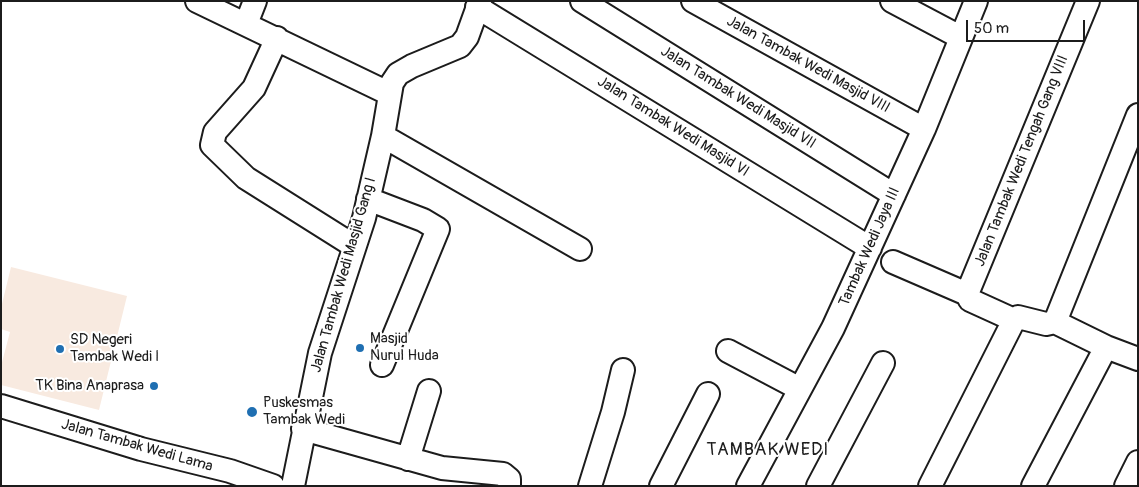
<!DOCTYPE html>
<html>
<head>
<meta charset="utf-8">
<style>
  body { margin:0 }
  #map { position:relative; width:1139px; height:487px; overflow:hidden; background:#fff; font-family:Pangolin,sans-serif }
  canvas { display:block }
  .frame { position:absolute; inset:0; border:2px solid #1c1c1c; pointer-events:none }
  .scale { position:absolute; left:966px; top:20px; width:119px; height:22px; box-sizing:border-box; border:2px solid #1c1c1c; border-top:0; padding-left:6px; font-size:15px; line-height:18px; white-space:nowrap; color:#1c1c1c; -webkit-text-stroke:4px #fff; paint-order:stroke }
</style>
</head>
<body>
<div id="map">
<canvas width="1139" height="487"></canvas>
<div class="frame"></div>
<div class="scale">50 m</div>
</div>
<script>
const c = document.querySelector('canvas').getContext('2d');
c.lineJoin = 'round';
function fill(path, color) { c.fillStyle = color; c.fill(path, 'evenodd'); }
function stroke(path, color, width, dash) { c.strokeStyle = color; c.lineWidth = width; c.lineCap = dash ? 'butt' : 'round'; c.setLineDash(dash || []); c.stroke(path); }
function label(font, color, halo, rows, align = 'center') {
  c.font = font + ' Pangolin,sans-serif'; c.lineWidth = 4; c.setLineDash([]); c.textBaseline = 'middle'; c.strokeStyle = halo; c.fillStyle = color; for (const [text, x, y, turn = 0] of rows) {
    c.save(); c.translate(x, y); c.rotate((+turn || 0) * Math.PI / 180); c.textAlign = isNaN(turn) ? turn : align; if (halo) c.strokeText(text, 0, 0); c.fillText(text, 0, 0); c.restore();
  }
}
fill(new Path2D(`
  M 11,267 L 127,296 L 99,410 L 1,385 L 1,366 L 10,332 L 1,329 L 1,308 Z`), '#f8eae0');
const minor = new Path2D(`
  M 197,1 L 390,94
  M 582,1 L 894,195
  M 693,1 L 924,129
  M 892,1 L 960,37
  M 477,7 L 870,248
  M 246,24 L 255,1
  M 277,38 L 254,88 L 215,132 L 212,145 L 246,178 L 354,246
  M 383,136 L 580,249
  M 368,199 L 423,220 L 438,229 L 382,365
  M 893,262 L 967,294 L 970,300 L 1014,320 L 1018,317 L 1046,324 L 1055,322
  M 967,294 L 1088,1
  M 1055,322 L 1138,115
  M 1055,322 L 1106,347 L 1138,359
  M 728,351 L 800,389
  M 1,406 L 141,449 L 230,471 L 273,486
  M 303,429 L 442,468 L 503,474 L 509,479 L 509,486
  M 408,459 L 429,391
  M 293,486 L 320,353 L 364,218 L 383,136 L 392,83 L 398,74 L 412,66 L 460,46 L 467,37 L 480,1
  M 590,486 L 613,412 L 623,370
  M 661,486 L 708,394
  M 748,486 L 833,328 L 924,129 L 976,1
  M 818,486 L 883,363
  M 930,486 L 1014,320
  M 1033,486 L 1106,347
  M 1126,486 L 1138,462`);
stroke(minor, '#1c1c1c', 26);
stroke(minor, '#fff', 22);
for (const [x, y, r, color] of [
  [360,348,5,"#1f6fb2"],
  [60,349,5,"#1f6fb2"],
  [154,386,5,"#1f6fb2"],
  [252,412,6,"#1f6fb2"]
]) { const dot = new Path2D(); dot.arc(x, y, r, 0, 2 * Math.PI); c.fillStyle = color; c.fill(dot); stroke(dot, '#fff', 2); }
label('15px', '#1c1c1c', '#fff', [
  ["Jalan Tambak Wedi Masjid VIII",808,65,29],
  ["Jalan Tambak Wedi Masjid VII",738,98,32],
  ["Jalan Tambak Wedi Masjid VI",673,127,32],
  ["Jalan Tambak Wedi Tengah Gang VIII",1022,161,-68],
  ["Tambak Wedi Jaya III",870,247,-66],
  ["Jalan Tambak Wedi Masjid Gang I",344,275,-74],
  ["Jalan Tambak Wedi Lama",137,446,16]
]);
label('15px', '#1c1c1c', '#fff', [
  ["Masjid",370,339],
  ["Nurul Huda",370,356],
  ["SD Negeri",70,340],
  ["Tambak Wedi I",70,357],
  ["TK Bina Anaprasa",144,386,"right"],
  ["Puskesmas",263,403],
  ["Tambak Wedi",263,420]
], 'left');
c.letterSpacing = '1px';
label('18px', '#1c1c1c', '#fff', [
  ["TAMBAK WEDI",768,450]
]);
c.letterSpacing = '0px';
</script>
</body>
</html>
